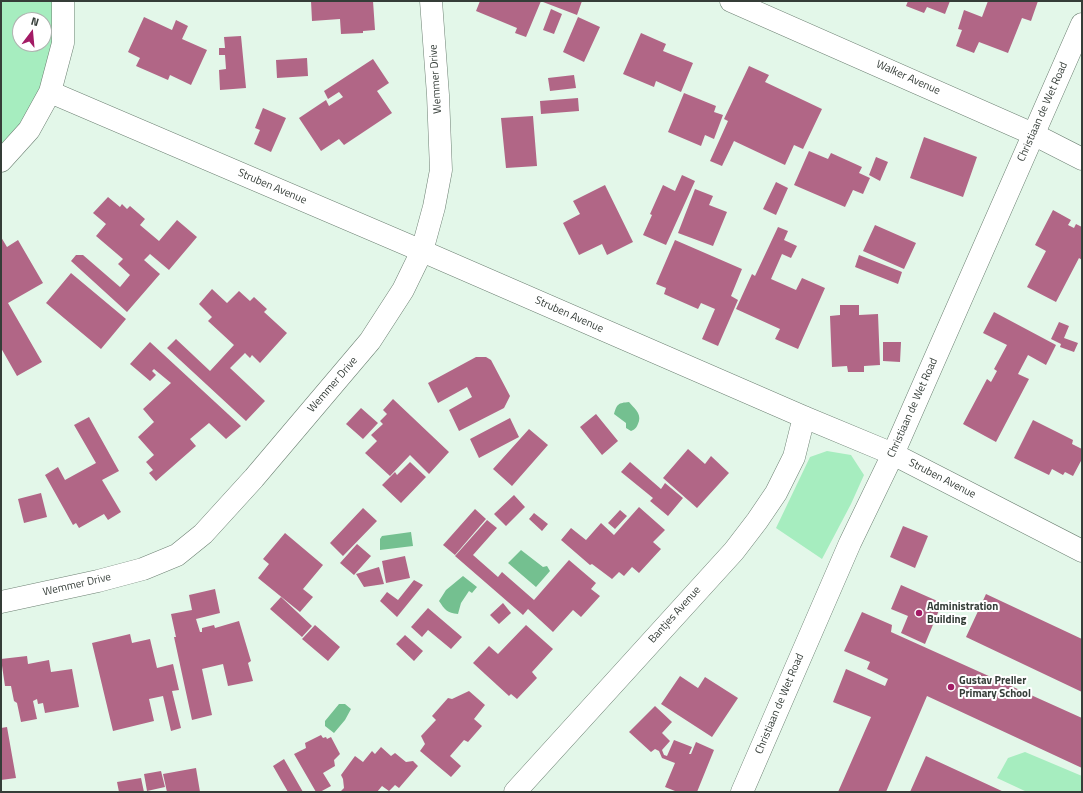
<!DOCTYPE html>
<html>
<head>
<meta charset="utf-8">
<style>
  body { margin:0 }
  #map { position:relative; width:1083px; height:793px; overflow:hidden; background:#e3f7e9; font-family:"Titillium Web",sans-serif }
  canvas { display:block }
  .frame { position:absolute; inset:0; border:2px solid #353d38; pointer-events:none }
  .north { position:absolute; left:12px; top:12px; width:40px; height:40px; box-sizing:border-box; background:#fff; border:1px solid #aeb1af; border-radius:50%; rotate:16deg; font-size:11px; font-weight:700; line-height:16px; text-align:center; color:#353d38 }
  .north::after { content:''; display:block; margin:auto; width:14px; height:18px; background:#a31b65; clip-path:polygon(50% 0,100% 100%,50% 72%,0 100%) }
</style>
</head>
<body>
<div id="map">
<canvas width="1083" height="793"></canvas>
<div class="frame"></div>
<div class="north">N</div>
</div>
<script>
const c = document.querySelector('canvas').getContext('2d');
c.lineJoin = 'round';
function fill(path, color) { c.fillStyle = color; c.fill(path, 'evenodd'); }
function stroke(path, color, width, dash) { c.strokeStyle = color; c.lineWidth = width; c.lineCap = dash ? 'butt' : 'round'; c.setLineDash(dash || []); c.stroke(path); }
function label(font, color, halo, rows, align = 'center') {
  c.font = font + ' "Titillium Web",sans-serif'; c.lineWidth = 4; c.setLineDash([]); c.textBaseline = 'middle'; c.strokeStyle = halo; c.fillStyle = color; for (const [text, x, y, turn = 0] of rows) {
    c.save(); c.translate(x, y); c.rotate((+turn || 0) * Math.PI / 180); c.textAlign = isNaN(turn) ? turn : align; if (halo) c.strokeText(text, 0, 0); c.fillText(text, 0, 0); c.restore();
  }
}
fill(new Path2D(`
  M 1,1 L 56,1 L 50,67 L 28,117 L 1,149 ZM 20,20 L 44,20 L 44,44 L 20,44 Z
  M 827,451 L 851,455 L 864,475 L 851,504 L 822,559 L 776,528 L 810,457 Z
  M 1025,752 L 1082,776 L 1082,792 L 1027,792 L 997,778 L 1008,758 Z`), '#a6edbf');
fill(new Path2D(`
  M 629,402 C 634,408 641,413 639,421 C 637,427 636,429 631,431 L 626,428 L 626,423 L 614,414 C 617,404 618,403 629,402 Z
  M 411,532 L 413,546 L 380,550 L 380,539 L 382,536 Z
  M 521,550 L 543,567 L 547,566 L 550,571 L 536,587 L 508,563 Z
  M 463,576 L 477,587 L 472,593 L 469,591 L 461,603 L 458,614 C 447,613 445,610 439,601 L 446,590 Z
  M 339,704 L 345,704 L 351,709 L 345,720 L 334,733 L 325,726 L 325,721 Z`), '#74c090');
fill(new Path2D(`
  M 311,1 L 373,1 L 375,30 L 363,31 L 363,33 L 341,34 L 340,19 L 312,21 Z
  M 480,1 L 541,1 L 526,37 L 515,33 L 517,28 L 476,11 Z
  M 543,1 L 582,1 L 577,15 L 543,2 Z
  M 908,1 L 950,1 L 945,14 L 927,7 L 924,13 L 906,6 Z
  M 988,1 L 1038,1 L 1031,21 L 1022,18 L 1008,53 L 979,42 L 974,53 L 956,46 L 962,30 L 958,29 L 964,10 L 982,17 Z
  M 551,9 L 562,14 L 554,34 L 543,30 Z
  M 144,17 L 172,30 L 176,20 L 188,26 L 182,39 L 207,50 L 191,85 L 170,75 L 168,80 L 136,66 L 140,58 L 128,52 Z
  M 578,17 L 600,27 L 584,62 L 563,52 Z
  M 641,33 L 666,44 L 663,51 L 693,63 L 681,92 L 656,81 L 654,87 L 623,74 Z
  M 241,36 L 246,88 L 220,90 L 219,70 L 226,69 L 225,55 L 219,55 L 219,48 L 225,48 L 224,37 Z
  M 307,58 L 308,76 L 277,78 L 276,60 Z
  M 373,59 L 389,83 L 377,91 L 392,113 L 344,145 L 339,139 L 321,151 L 299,118 L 326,100 L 329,106 L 343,97 L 339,92 L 328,99 L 324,91 Z
  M 749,66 L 769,75 L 765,82 L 822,109 L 803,149 L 794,145 L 785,165 L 734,141 L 722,166 L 710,161 L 728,121 L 724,119 Z
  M 574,75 L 576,88 L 550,91 L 548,78 Z
  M 684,93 L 716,106 L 714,112 L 723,115 L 714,139 L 705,135 L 701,146 L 668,132 Z
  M 578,98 L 579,111 L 541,114 L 540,101 Z
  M 263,108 L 286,118 L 271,152 L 254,144 L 260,130 L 255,128 Z
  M 533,116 L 537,166 L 506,168 L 501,118 Z
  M 924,137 L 977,157 L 963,197 L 910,178 Z
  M 809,151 L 828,159 L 831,153 L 862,167 L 859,173 L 870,178 L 863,194 L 853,190 L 845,207 L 794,185 Z
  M 876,157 L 888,162 L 880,181 L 869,175 Z
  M 682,175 L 695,181 L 666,245 L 643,235 L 652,215 L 650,214 L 663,185 L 675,191 Z
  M 776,182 L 788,188 L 776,215 L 763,209 Z
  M 605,185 L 633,242 L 607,255 L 602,244 L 579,255 L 563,223 L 580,214 L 573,201 Z
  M 695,189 L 713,196 L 709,205 L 727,212 L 713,246 L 678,233 Z
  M 108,197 L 120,207 L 122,204 L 127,209 L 130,206 L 145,219 L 140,225 L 159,241 L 177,220 L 197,237 L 169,270 L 150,254 L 144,260 L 160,274 L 127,312 L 71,261 L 76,255 L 83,255 L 120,287 L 130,275 L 118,264 L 123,259 L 96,236 L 106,224 L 93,213 Z
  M 1053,210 L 1071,220 L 1068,225 L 1074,228 L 1076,224 L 1082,227 L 1082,260 L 1079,258 L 1056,302 L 1027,287 L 1046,251 L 1035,245 Z
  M 875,225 L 916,243 L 904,269 L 863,251 Z
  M 778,227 L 788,231 L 784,240 L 797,246 L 791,258 L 782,254 L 771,279 L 796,290 L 802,278 L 825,288 L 798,349 L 775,339 L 780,329 L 736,309 L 752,274 L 755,276 Z
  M 1,237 L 7,247 L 18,240 L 43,283 L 8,303 L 42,362 L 17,376 L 1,348 Z
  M 675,240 L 742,269 L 731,296 L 738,300 L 718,346 L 702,339 L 715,309 L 701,303 L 698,309 L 664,294 L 666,288 L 656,284 Z
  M 859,255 L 902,272 L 898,284 L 855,267 Z
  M 71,273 L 126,319 L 101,349 L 46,303 Z
  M 212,289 L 227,303 L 239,291 L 250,301 L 254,297 L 267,309 L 264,312 L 287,333 L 260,363 L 252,355 L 250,358 L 245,353 L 230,368 L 265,401 L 246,421 L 167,348 L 176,339 L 210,371 L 234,345 L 208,321 L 212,317 L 199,304 Z
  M 840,305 L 859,305 L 859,315 L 878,314 L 880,365 L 864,366 L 864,372 L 848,372 L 847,366 L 832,367 L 830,316 L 840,315 Z
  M 994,312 L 1056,345 L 1046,365 L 1028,355 L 1018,374 L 1029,379 L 996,442 L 963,424 L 987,379 L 991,382 L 997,371 L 994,369 L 1007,345 L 983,333 Z
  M 1059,322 L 1069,326 L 1064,338 L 1078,343 L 1074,352 L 1060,347 L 1061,344 L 1051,339 Z
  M 150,342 L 241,426 L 226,439 L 209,423 L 190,439 L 196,446 L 156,481 L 149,473 L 153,470 L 146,462 L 154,455 L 138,437 L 154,422 L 143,409 L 171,383 L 154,369 L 152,371 L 156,375 L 150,381 L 130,364 Z
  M 883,342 L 901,342 L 900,362 L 883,361 Z
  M 476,357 L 486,357 L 491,360 L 510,396 L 504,408 L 459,431 L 449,410 L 472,397 L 467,387 L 438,403 L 428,383 Z
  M 393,399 L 449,452 L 429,474 L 410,455 L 390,476 L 365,453 L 377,441 L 371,435 L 383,424 L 380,421 L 387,414 L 383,410 Z
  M 361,408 L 378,423 L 363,439 L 346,424 Z
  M 596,414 L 618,441 L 602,455 L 580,427 Z
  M 89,417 L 119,471 L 102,480 L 121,512 L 108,520 L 104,514 L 79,528 L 76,523 L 73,525 L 45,475 L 58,467 L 65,480 L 96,463 L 74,425 Z
  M 510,418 L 519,437 L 479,458 L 470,439 Z
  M 1033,420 L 1073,440 L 1072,444 L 1082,449 L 1082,459 L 1073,476 L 1065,472 L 1063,475 L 1052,469 L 1049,475 L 1014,458 Z
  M 529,429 L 548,445 L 512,486 L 493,469 Z
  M 688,449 L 705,464 L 711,456 L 729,473 L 697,508 L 663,478 Z
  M 410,462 L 426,477 L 401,503 L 382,485 L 395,472 L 397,475 Z
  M 630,462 L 661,489 L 665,483 L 683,498 L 668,516 L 650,501 L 653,498 L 621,472 Z
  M 41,493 L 47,517 L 24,523 L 18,499 Z
  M 514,495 L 525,507 L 506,526 L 494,514 Z
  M 639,507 L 665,530 L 653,542 L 661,549 L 639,573 L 632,567 L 624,576 L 619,572 L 612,579 L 592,564 L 590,565 L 561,540 L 571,528 L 586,540 L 601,523 L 614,535 Z
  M 363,508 L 377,521 L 343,556 L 330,543 Z
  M 475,509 L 486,519 L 455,555 L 443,545 Z
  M 620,510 L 627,516 L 615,529 L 608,523 Z
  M 534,513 L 548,524 L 542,531 L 529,519 Z
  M 487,520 L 497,528 L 473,555 L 498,577 L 502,572 L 534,600 L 569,560 L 596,583 L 591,589 L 600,596 L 581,617 L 573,610 L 553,632 L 528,609 L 523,615 L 455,556 Z
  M 903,526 L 928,536 L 915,568 L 890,557 Z
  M 285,533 L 323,565 L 303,589 L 313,597 L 300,612 L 258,578 L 269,564 L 263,559 Z
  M 357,544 L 371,556 L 354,575 L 340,563 Z
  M 405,556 L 410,578 L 386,583 L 382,561 Z
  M 379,567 L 384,584 L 364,587 L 356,574 Z
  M 414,580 L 423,585 L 397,617 L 380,601 L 387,592 L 398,600 Z
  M 901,585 L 942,603 L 925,644 L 901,633 L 908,616 L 891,609 Z
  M 215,589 L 220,613 L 196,619 L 200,632 L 202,632 L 202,628 L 214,625 L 215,628 L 239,621 L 251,661 L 248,663 L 253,681 L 228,686 L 223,664 L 202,669 L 212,715 L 192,720 L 174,637 L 176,637 L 171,614 L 192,610 L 189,595 Z
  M 986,594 L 1082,639 L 1082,692 L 966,637 Z
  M 281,597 L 312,626 L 302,637 L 270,609 Z
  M 503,603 L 511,613 L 499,624 L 490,615 Z
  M 428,608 L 462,637 L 451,649 L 428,630 L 422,637 L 411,627 Z
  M 862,612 L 892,625 L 891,632 L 1082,718 L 1082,768 L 927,696 L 886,792 L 838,792 L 871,717 L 833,702 L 846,669 L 885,686 L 888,679 L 867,669 L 870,662 L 844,651 Z
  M 315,625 L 340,647 L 328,661 L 302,639 Z
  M 526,625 L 553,649 L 532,672 L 537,678 L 517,699 L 511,694 L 509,696 L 473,663 L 489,646 L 498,654 Z
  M 130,634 L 132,643 L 150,639 L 157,668 L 173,664 L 179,690 L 172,691 L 181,728 L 171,731 L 163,696 L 149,699 L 154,721 L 113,731 L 92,643 Z
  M 405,635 L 423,651 L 414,661 L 396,644 Z
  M 27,656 L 28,664 L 49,660 L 51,672 L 72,669 L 79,707 L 45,713 L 43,703 L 38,704 L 37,699 L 33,701 L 37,719 L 21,722 L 17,703 L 14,701 L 11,686 L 5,686 L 1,659 Z
  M 680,676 L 698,688 L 705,677 L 738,698 L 712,737 L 661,704 Z
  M 469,691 L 485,705 L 474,719 L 482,726 L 468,742 L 464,740 L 450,756 L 461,766 L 451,777 L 420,751 L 425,744 L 421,736 L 436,720 L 432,716 L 448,698 L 452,699 Z
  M 655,706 L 672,722 L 662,733 L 670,741 L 662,750 L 664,755 L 667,756 L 674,740 L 692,747 L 689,754 L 691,754 L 696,742 L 714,750 L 697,792 L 674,792 L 675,791 L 665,787 L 675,763 L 662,758 L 659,751 L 655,749 L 651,752 L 629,732 Z
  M 7,727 L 16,778 L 1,780 L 1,728 Z
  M 321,735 L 323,738 L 326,737 L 327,739 L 331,737 L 340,754 L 334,760 L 335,766 L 323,773 L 331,786 L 320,792 L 316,792 L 294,754 L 306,748 L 305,743 Z
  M 381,747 L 391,756 L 395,753 L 406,762 L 413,761 L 418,766 L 399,788 L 395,785 L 389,791 L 382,786 L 377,792 L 340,792 L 344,788 L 343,779 L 341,775 L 355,756 L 363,762 L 372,751 L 375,754 Z
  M 926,756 L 1004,792 L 910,792 Z
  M 284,759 L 303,792 L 288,792 L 273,766 Z
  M 196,768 L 200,792 L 167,792 L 163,774 Z
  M 161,771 L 165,787 L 147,791 L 144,774 Z
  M 141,778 L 144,792 L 119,792 L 117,782 Z`), '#b16686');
const minor = new Path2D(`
  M 731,1 L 1033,134 L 1082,159
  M 50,92 L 422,251 L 804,417 L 893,454 L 1082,551
  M 1,161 L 29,130 L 50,92 L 63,43 L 63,1
  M 1,602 L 98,581 L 143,569 L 177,555 L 203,534 L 254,478 L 370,341 L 403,290 L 422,251 L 434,207 L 441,170 L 438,95 L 431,1
  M 515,792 L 734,551 L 757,521 L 776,493 L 794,457 L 804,417`);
const secondary = new Path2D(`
  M 742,792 L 850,543 L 893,454 L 1082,24`);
stroke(minor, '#6d8073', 23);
stroke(secondary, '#6d8073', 23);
stroke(minor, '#fff', 22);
stroke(secondary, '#fff', 22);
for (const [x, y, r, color] of [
  [919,613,4,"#a31b65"],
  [951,687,4,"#a31b65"]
]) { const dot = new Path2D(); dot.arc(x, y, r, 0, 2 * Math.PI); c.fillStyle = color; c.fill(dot); stroke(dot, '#fff', 1.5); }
label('11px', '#353d38', '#fff', [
  ["Walker Avenue",908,78,24],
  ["Wemmer Drive",436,79,-94],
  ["Christiaan de Wet Road",1043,112,-66],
  ["Struben Avenue",272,187,23],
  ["Struben Avenue",569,315,24],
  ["Wemmer Drive",333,385,-49],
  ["Christiaan de Wet Road",913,408,-66],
  ["Struben Avenue",942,479,27],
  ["Wemmer Drive",77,585,-13],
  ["Bantjes Avenue",675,615,-48],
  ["Christiaan de Wet Road",780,704,-67]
]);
label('bold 11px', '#353d38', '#fff', [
  ["Administration",927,607],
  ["Building",927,620],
  ["Gustav Preller",959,681],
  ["Primary School",959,694]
], 'left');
</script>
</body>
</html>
